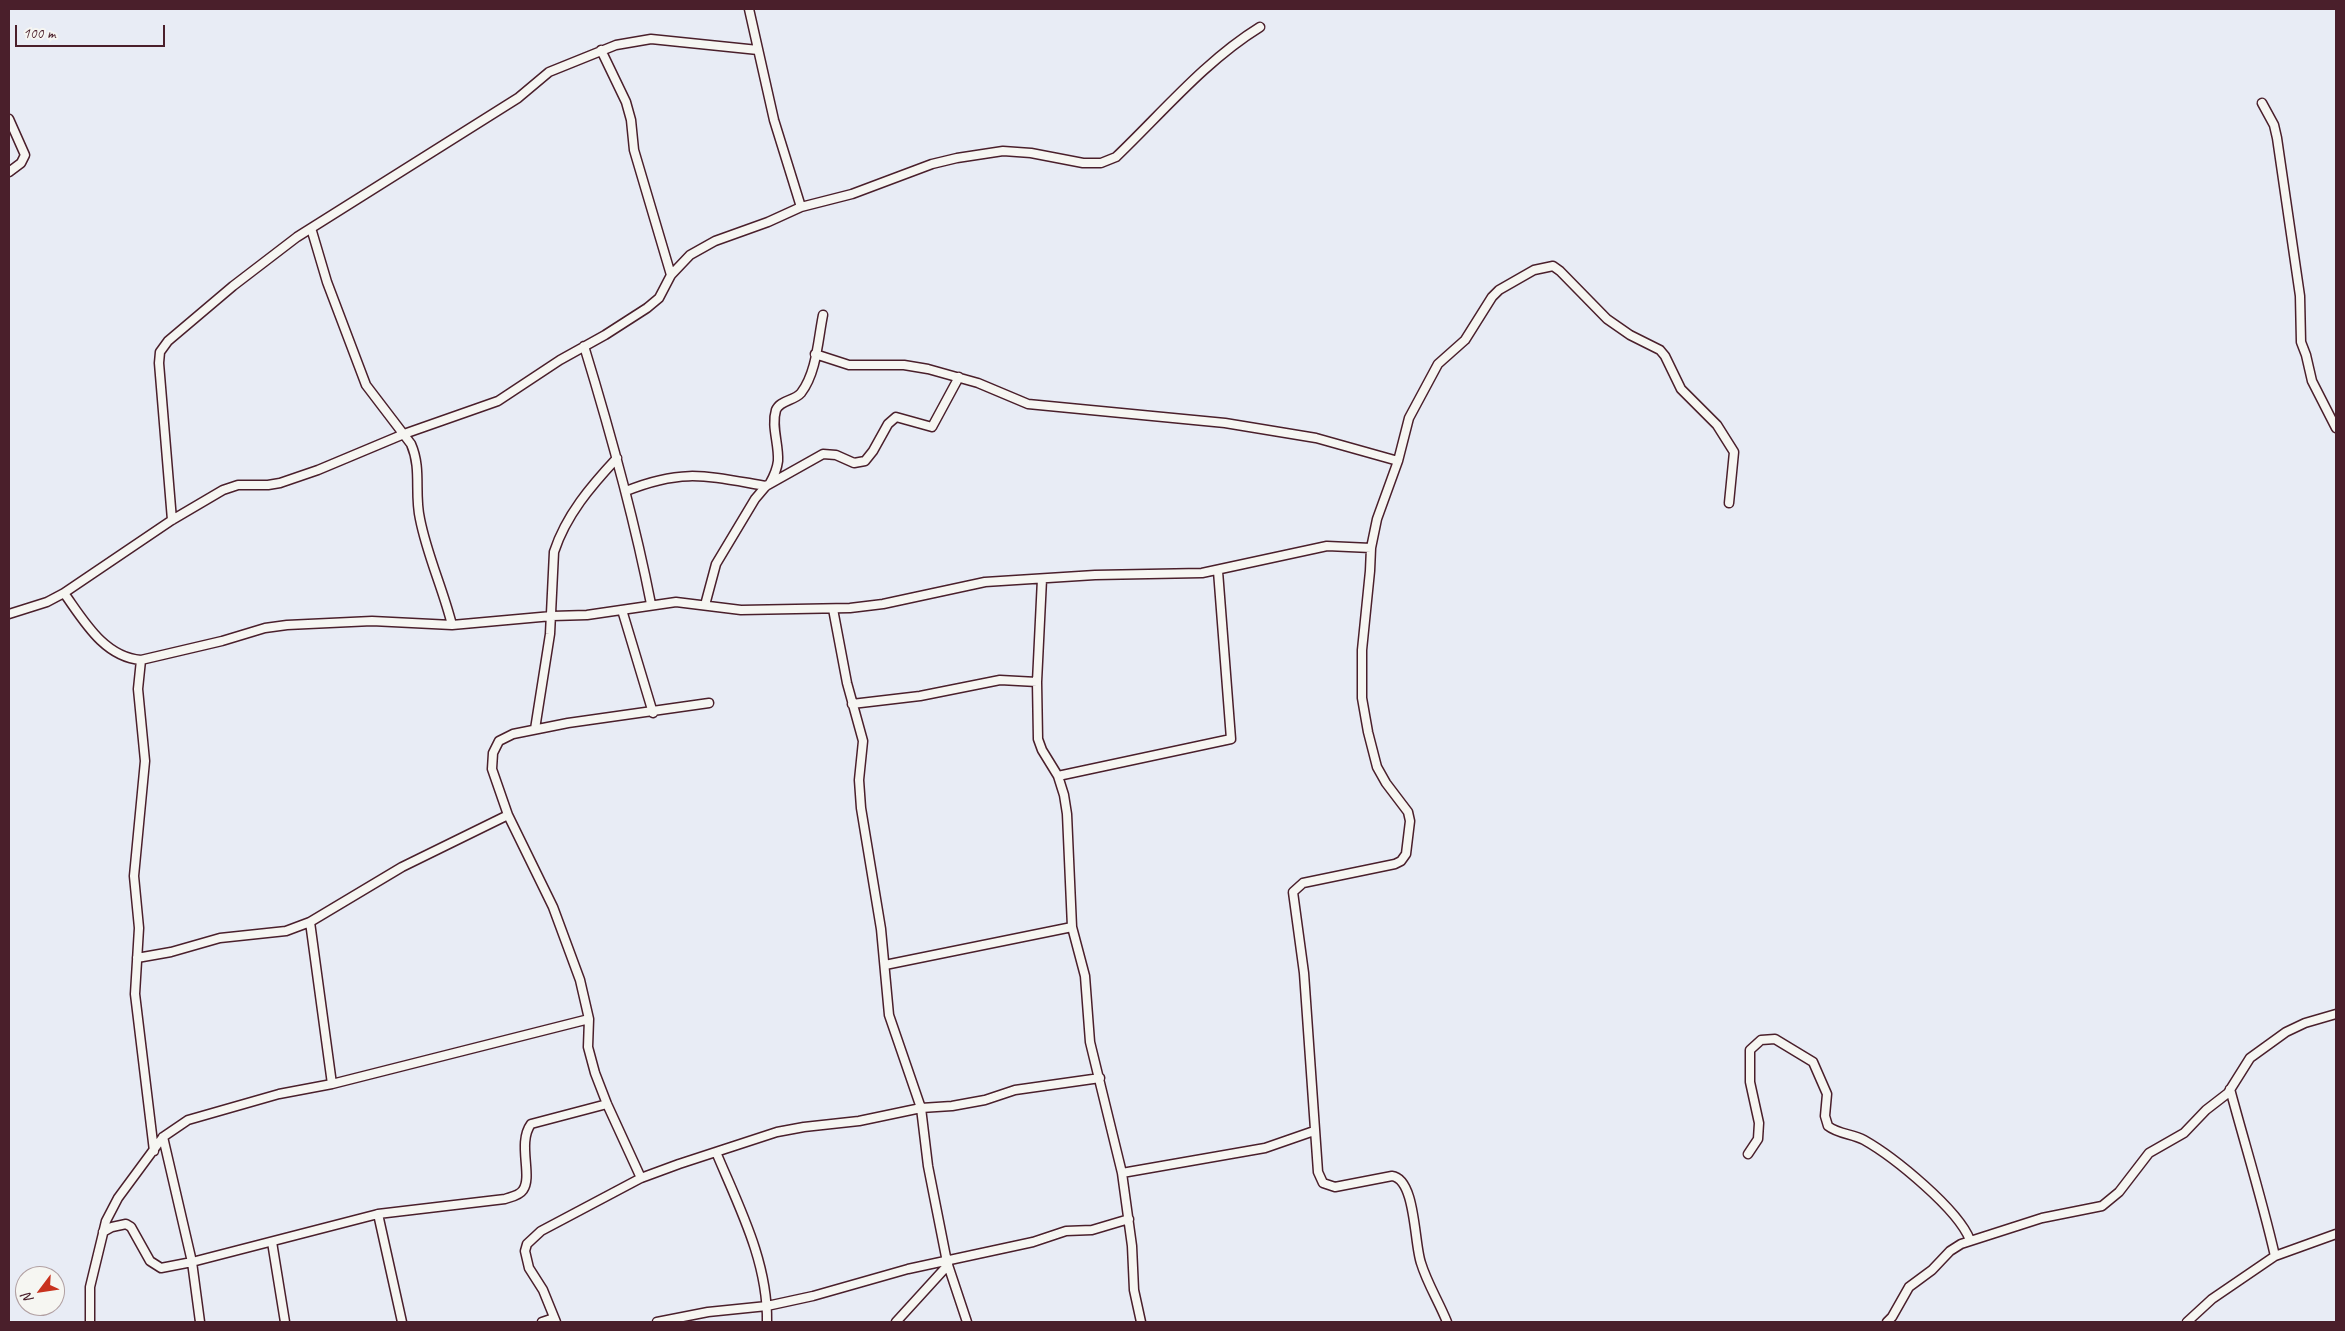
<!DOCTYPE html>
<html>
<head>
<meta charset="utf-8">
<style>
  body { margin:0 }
  #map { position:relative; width:2345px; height:1331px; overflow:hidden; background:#e8ecf5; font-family:Caveat,sans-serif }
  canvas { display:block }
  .frame { position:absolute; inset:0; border:10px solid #4a1f2b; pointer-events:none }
  .north { position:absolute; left:15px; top:1266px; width:50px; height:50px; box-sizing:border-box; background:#f6f6f2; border:1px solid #b1a0a2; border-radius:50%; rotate:239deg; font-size:14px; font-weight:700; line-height:20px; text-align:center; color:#4a1f2b }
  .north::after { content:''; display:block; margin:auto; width:18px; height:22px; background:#c8321e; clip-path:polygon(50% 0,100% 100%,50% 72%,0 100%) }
  .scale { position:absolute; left:15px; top:25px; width:150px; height:22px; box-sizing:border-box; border:2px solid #4a1f2b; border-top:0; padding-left:6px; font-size:15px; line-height:18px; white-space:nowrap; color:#4a1f2b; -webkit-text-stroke:4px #f6f6f2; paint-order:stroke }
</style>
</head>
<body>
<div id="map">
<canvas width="2345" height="1331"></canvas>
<div class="frame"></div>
<div class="north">N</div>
<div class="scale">100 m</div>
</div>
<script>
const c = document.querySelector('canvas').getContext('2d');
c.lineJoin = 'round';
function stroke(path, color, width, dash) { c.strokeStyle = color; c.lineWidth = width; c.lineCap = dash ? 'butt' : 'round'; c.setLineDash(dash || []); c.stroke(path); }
const minor = new Path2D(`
  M 749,9 L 774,120 L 801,207
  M 601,50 L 626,102 L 631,120 L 634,150 L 671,275
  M 2262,103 L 2274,125 L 2277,138 L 2300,296 L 2301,342 L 2306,355 L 2312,381 L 2336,428
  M 9,119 L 25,155 L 21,163 L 9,172
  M 311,228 L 327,282 L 366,385 L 411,444 C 422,469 414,493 420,519 C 427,555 443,589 452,625
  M 584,346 C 610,431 634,517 651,604
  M 815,354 L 849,365 L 904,365 L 928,369 L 978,383 L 1028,404 L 1225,423 L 1316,438 L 1398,461
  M 770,483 C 774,476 777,469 778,461 C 779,444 771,426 776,410 C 780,400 794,401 801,393 C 817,372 818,339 823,315
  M 626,491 C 683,468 707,476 766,486
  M 172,520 L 159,363 L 160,352 L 168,341 L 233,286 L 297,237 L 518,98 L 549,72 L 616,45 L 651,39 L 758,50
  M 1042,579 L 1037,682 L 1038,739 L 1042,750 L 1058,776 L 1064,795 L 1067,814 L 1072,927 L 1085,976 L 1090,1042 L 1122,1173 L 1132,1246 L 1134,1290 L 1141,1322
  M 64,593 C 84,621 104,657 141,660 L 222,641 L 265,628 L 287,625 L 372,621 L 452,625 L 552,616 L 587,615 L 676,602 L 741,610 L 850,608 L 883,604 L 985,582 L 1095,575 L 1202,573 L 1327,546 L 1371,548
  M 705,605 L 716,564 L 755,499 L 766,486 L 823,454 L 836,455 L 854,463 L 865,461 L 873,451 L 888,424 L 896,417 L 932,427 L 959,377
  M 833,609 L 847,683 L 863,741 L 859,780 L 861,808 L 881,929 L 889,1015 L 921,1108 L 928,1166 L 947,1262 L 967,1322
  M 622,610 L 653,713
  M 9,614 L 47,602 L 64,593 L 172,520 L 223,490 L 238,485 L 268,485 L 280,483 L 318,470 L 404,434 L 498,401 L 560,360 L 605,335 L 647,308 L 659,298 L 671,275 L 690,255 L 715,241 L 768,222 L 801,207 L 852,194 L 932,164 L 957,158 L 1003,151 L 1031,153 L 1083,163 L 1101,163 L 1116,157 C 1162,113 1205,61 1260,27
  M 141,660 L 138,689 L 145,761 L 134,876 L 139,928 L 135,994 L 154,1151
  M 852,704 L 920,696 L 1000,680 L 1037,682
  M 535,729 L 550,634 L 554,552 C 566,515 591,486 617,458
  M 1058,776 L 1231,739 L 1218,571
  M 310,922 L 332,1084
  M 137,958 L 171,952 L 220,938 L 286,931 L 310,922 L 402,867 L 508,815
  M 885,965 L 1072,927
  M 2230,1089 C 2245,1145 2262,1199 2275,1256
  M 163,1137 L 192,1262 L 200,1322
  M 716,1152 C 739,1207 768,1262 767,1322
  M 1748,1154 L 1758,1139 L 1759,1123 L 1750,1082 L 1750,1050 L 1761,1040 L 1775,1039 L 1813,1062 L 1827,1094 L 1825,1116 L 1828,1126 C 1838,1134 1853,1134 1864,1140 C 1894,1157 1958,1209 1970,1240
  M 1122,1173 L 1265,1148 L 1314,1131
  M 641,1178 L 607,1104 L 595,1073 L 588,1047 L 589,1019 L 580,980 L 553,907 L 508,815 L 492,769 L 493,753 L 499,741 L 513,734 L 568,723 L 709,703
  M 378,1214 L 402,1322
  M 103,1232 L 112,1227 L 126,1224 L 131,1227 L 150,1261 L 161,1268 L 192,1262 L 378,1214 L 505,1199 C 510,1197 519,1196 523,1190 C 533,1176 517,1143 531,1124 L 607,1104
  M 272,1242 L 285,1322
  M 90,1322 L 90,1287 L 106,1221 L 118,1198 L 163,1137 L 188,1120 L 279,1094 L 332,1084 L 589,1019
  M 542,1322 L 554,1318
  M 556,1322 L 543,1290 L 529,1268 L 525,1251 L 527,1244 L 541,1231 L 641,1178 L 679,1164 L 777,1132 L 804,1127 L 859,1121 L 921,1108 L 952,1106 L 985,1100 L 1015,1090 L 1100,1078
  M 657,1322 L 708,1312 L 767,1306 L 813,1296 L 908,1269 L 1033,1242 L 1066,1231 L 1092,1230 L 1129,1219
  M 896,1322 L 948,1265
  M 1447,1322 C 1439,1302 1427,1283 1421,1263 C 1414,1244 1416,1179 1392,1176 L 1335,1187 L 1323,1183 L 1318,1172 L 1304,973 L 1293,892 L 1303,883 L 1395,864 L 1401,861 L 1406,854 L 1410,821 L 1408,812 L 1386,783 L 1377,767 L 1368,732 L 1362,698 L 1362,650 L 1370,571 L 1371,548 L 1377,519 L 1398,461 L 1409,418 L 1438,364 L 1465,340 L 1492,297 L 1499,290 L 1534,270 L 1553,266 L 1560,271 L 1607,319 L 1630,335 L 1660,350 L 1665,356 L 1681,389 L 1717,425 L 1734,452 L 1729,503
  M 1887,1322 L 1892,1317 L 1909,1287 L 1932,1270 L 1950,1251 L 1961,1244 L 2042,1218 L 2102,1206 L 2119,1192 L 2149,1153 L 2184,1133 L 2206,1110 L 2228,1093 L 2250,1058 L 2286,1032 L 2305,1023 L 2336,1014
  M 2187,1322 L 2212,1299 L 2275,1256 L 2336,1234`);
stroke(minor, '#4a1f2b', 11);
stroke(minor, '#f6f6f2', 8);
</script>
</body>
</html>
